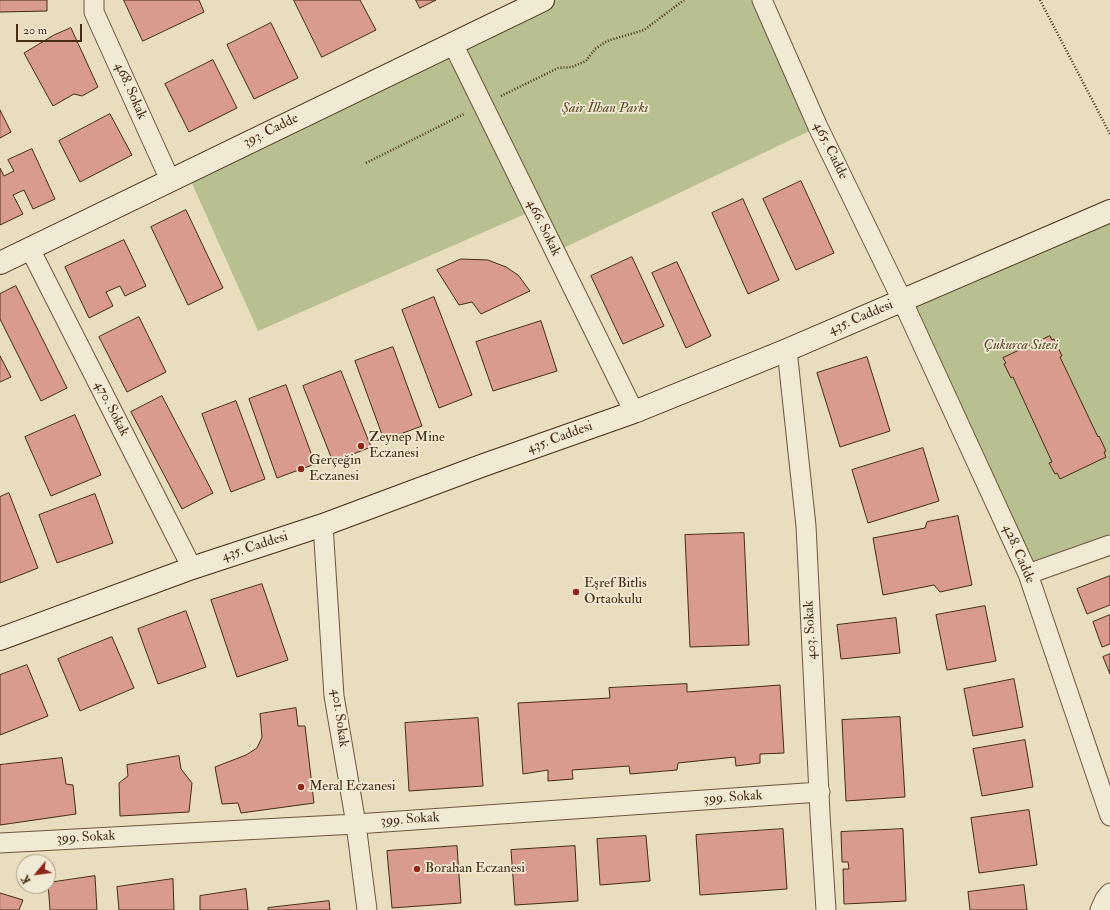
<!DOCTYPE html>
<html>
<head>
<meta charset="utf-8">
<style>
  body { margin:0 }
  #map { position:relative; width:1110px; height:910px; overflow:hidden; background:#e8ddbd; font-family:"IM FELL Double Pica",serif }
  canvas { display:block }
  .north { position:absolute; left:16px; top:854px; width:40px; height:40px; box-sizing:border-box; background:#f0e9d4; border:1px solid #ac9d86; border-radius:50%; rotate:241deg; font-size:11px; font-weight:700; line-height:16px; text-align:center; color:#462c12 }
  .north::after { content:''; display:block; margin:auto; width:14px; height:18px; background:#8f2418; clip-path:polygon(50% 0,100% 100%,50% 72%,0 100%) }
  .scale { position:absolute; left:16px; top:24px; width:66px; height:18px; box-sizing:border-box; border:2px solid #462c12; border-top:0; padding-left:5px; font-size:12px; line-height:14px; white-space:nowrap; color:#462c12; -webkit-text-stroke:3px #f0e9d4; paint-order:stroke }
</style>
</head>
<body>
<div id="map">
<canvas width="1110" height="910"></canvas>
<div class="north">K</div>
<div class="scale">20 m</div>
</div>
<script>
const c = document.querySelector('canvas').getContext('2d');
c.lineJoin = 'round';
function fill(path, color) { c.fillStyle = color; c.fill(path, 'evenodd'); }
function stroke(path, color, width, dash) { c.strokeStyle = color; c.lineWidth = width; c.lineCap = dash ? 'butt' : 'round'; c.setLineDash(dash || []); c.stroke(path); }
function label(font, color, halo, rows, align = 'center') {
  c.font = font + ' "IM FELL Double Pica",serif'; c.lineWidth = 3.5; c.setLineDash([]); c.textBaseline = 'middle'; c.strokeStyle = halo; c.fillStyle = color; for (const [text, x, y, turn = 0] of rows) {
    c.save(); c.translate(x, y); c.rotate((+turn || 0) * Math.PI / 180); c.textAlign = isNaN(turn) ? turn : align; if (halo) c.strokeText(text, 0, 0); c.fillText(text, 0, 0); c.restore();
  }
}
fill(new Path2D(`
  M 543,0 L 762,0 L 818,127 L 555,252 L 532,211 L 258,331 L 187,172 Z
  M 1110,211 L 1110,545 L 1028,574 L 902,300 Z`), '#b8c090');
const building = new Path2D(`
  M 0,0 L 47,0 L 47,11 L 0,12 Z
  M 124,0 L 199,0 L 204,12 L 143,41 Z
  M 294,0 L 360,0 L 376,30 L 322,57 Z
  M 416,0 L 436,0 L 420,8 Z
  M 271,23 L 298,78 L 254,99 L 227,45 Z
  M 71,28 L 98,87 L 82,96 L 74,94 L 53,106 L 24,53 L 54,35 Z
  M 213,60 L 237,108 L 189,132 L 165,84 Z
  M 0,110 L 11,132 L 0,138 Z
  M 110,114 L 132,155 L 80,182 L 59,141 Z
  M 32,149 L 55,199 L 33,209 L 24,190 L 13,195 L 23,214 L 0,225 L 0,168 L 4,176 L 14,171 L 8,160 Z
  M 801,181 L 834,253 L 796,270 L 763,199 Z
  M 743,199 L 779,280 L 748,294 L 712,213 Z
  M 186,210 L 223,288 L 188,305 L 151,227 Z
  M 124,240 L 146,286 L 125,296 L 120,286 L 106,292 L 113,306 L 89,318 L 65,267 Z
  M 632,257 L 664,326 L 623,344 L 591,276 Z
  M 461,259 L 488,260 L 506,267 L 518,275 L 530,291 L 481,314 L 472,302 L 459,305 L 437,270 Z
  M 677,262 L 711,336 L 686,348 L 652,273 Z
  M 16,286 L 67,388 L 41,401 L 0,319 L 0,294 Z
  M 434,297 L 472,395 L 439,408 L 402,310 Z
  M 139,317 L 166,372 L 127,392 L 99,337 Z
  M 541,321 L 557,371 L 493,391 L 476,342 Z
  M 1050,336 L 1052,340 L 1054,339 L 1062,356 L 1060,357 L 1098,437 L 1099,436 L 1106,451 L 1104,452 L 1106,457 L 1060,479 L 1057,473 L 1055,474 L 1049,463 L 1052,462 L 1013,377 L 1011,378 L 1004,364 L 1006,363 L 1003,358 Z
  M 393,347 L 422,426 L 384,440 L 355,361 Z
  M 0,356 L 11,377 L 0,382 Z
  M 867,357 L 890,431 L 840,447 L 817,373 Z
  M 341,371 L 371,447 L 333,462 L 303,386 Z
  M 286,385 L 315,464 L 277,478 L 249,399 Z
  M 162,396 L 213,493 L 182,509 L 131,412 Z
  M 236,401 L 265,479 L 231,492 L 202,414 Z
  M 75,415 L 101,475 L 51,496 L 25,437 Z
  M 923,448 L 939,501 L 868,523 L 852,470 Z
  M 9,493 L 38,568 L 0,583 L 0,497 Z
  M 95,494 L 113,543 L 57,563 L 39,515 Z
  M 958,516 L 972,585 L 940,592 L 934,585 L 883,595 L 873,538 L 925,528 L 927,522 Z
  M 744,533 L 749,645 L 690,647 L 685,535 Z
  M 1110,576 L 1110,605 L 1087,614 L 1077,589 Z
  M 262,584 L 288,660 L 237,677 L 211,600 Z
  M 985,606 L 996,661 L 947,670 L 936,615 Z
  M 186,611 L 206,667 L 158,684 L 138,629 Z
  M 1110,615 L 1110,644 L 1102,647 L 1093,622 Z
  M 896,618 L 900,653 L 841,659 L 837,625 Z
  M 112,637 L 134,688 L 80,711 L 58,659 Z
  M 1110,654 L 1110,674 L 1103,657 Z
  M 27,665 L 48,716 L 0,735 L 0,675 Z
  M 1014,679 L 1023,727 L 973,736 L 964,689 Z
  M 687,684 L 687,692 L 780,685 L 784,753 L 760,754 L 760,763 L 736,766 L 735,757 L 678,763 L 677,770 L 630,774 L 629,766 L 572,770 L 573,779 L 548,781 L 548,770 L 523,774 L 518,703 L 610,698 L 609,688 Z
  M 296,708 L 298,726 L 305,726 L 314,803 L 241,813 L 238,803 L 222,804 L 215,767 L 246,755 L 257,748 L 262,737 L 260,714 Z
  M 900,717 L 905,797 L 846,801 L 842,720 Z
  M 478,718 L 483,786 L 409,791 L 405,723 Z
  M 1025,740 L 1033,787 L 982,796 L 973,749 Z
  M 179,756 L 181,769 L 192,783 L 189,812 L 120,816 L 119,783 L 128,776 L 127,765 Z
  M 62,758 L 66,784 L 73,785 L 76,814 L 0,825 L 0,765 Z
  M 1029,810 L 1037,865 L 979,873 L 971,818 Z
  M 783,829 L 787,889 L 700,895 L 696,835 Z
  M 903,829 L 906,901 L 844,904 L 843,869 L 849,869 L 848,862 L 842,862 L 841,832 Z
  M 646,836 L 650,881 L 600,885 L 597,839 Z
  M 457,846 L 461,903 L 392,908 L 387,851 Z
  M 575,846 L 578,901 L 515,905 L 511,850 Z
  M 95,876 L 97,910 L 50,910 L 48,883 Z
  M 173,879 L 174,910 L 119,910 L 117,887 Z
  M 1024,885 L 1027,910 L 970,910 L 968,892 Z
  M 246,889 L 248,910 L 200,910 L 200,896 Z
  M 0,893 L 23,900 L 19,910 L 0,910 Z
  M 329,901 L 330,910 L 268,910 L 268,908 Z`);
fill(building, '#d99b8e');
stroke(building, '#462c12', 1);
const street = new Path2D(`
  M 94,0 L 94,12 L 170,180
  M 762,0 L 818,127 L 902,300 L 1028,574 L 1110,816
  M 453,44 L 634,412
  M 30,249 L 192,568
  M 787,350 L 806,526 L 820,814 L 826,910
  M 323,525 L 334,696 L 356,824 L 367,910
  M 1028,574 L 1110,545
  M 0,843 L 356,824 L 820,792
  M 1100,910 L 1105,899 L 1110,893`);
const secondary = new Path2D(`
  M 0,263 L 543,0
  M 0,639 L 192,568 L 323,525 L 481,466 L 634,412 L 787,350 L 1110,211`);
stroke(street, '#6e583d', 21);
stroke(secondary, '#462c12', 24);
stroke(new Path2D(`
  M 1040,0 L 1110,134
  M 501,96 L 558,68 L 572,67 L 586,61 L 595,49 L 607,41 L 644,30 L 684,0
  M 366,163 L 464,114`), '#462c12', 2.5, [1, 2]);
stroke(street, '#f0e9d4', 19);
stroke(secondary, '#f0e9d4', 22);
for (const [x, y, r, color] of [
  [361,446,4,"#8f2418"],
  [301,469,4,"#8f2418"],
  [576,592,4,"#8f2418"],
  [301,787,4,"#8f2418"],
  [417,869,4,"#8f2418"]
]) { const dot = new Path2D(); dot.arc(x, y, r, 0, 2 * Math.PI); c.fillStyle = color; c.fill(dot); stroke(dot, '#f0e9d4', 1.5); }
label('14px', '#462c12', '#f0e9d4', [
  ["468. Sokak",130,91,66],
  ["393. Cadde",271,131,-26],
  ["465. Cadde",830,151,64],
  ["466. Sokak",543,228,64],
  ["435. Caddesi",861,318,-23],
  ["470. Sokak",111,409,63],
  ["435. Caddesi",560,438,-20],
  ["435. Caddesi",255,547,-18],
  ["428. Cadde",1018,554,67],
  ["403. Sokak",811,630,-93],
  ["401. Sokak",339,718,82],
  ["399. Sokak",733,798,-4],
  ["399. Sokak",410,820,-4],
  ["399. Sokak",86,838,-3]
]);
label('italic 14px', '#5d4a2b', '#f0e9d4', [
  ["Şair İlhan Parkı",605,109],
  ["Çukurca Sitesi",1021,346]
]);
label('14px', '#462c12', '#f0e9d4', [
  ["Zeynep Mine",369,438],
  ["Eczanesi",369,454],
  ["Gerçeğin",309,461],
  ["Eczanesi",309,477],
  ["Eşref Bitlis",584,584],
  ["Ortaokulu",584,600],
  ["Meral Eczanesi",309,787],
  ["Borahan Eczanesi",425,869]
], 'left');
</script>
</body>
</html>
